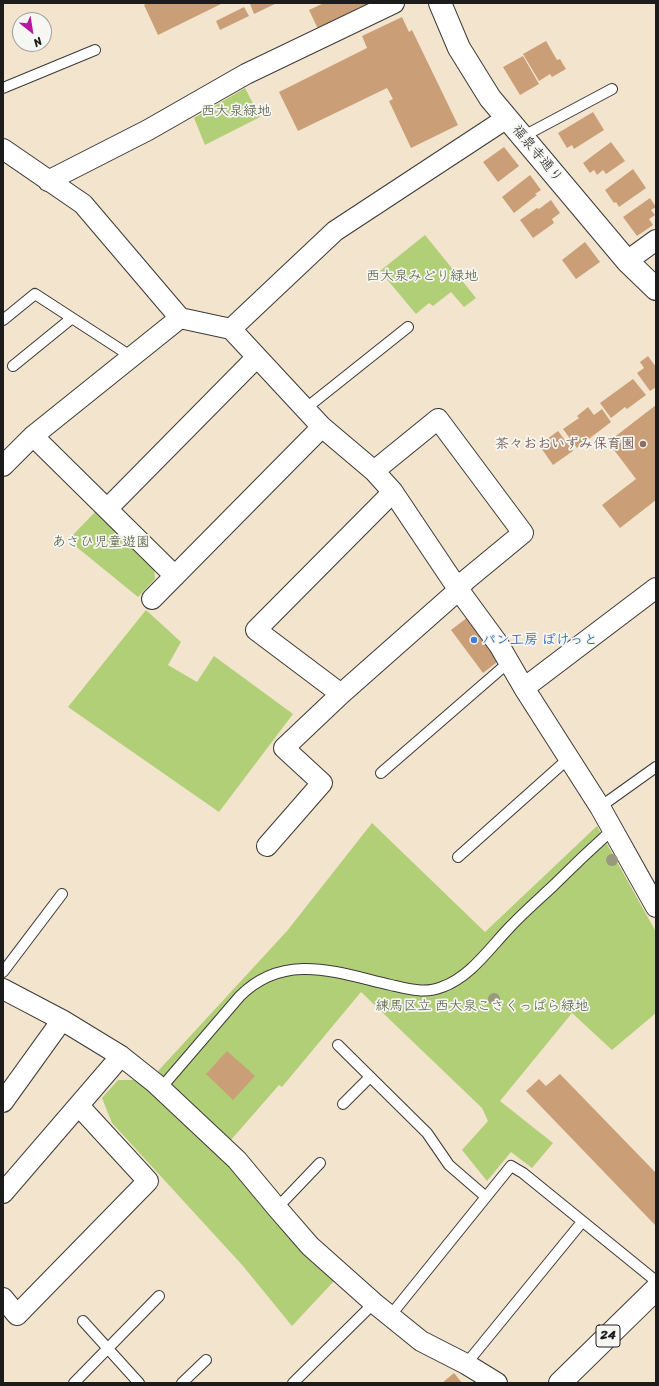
<!DOCTYPE html>
<html>
<head>
<meta charset="utf-8">
<style>
  body { margin:0 }
  #map { position:relative; width:659px; height:1386px; overflow:hidden; background:#f3e4ce; font-family:Sriracha,sans-serif }
  canvas { display:block }
  .frame { position:absolute; inset:0; border:4px solid #1c1c1c; pointer-events:none }
  .north { position:absolute; left:12px; top:12px; width:40px; height:40px; box-sizing:border-box; background:#f6f6f2; border:1px solid #9f9f9c; border-radius:50%; rotate:150deg; font-size:11px; font-weight:700; line-height:16px; text-align:center; color:#1c1c1c }
  .north::after { content:''; display:block; margin:auto; width:14px; height:18px; background:#b5179e; clip-path:polygon(50% 0,100% 100%,50% 72%,0 100%) }
</style>
</head>
<body>
<div id="map">
<canvas width="659" height="1386"></canvas>
<div class="frame"></div>
<div class="north">N</div>
</div>
<script>
const c = document.querySelector('canvas').getContext('2d');
c.lineJoin = 'round';
function fill(path, color) { c.fillStyle = color; c.fill(path, 'evenodd'); }
function stroke(path, color, width, dash) { c.strokeStyle = color; c.lineWidth = width; c.lineCap = dash ? 'butt' : 'round'; c.setLineDash(dash || []); c.stroke(path); }
function label(font, color, halo, rows, align = 'center') {
  c.font = font + ' Sriracha,"Klee One",sans-serif'; c.lineWidth = 3.5; c.setLineDash([]); c.textBaseline = 'middle'; c.strokeStyle = halo; c.fillStyle = color; for (const [text, x, y, turn = 0] of rows) {
    c.save(); c.translate(x, y); c.rotate((+turn || 0) * Math.PI / 180); c.textAlign = isNaN(turn) ? turn : align; if (halo) c.strokeText(text, 0, 0); c.fillText(text, 0, 0); c.restore();
  }
}
fill(new Path2D(`
  M 245,88 L 260,117 L 205,145 L 194,118 Z
  M 425,235 L 476,298 L 464,307 L 451,292 L 433,306 L 429,303 L 416,314 L 380,271 Z
  M 96,511 L 154,567 L 155,579 L 138,597 L 68,540 Z
  M 146,610 L 181,642 L 168,665 L 197,682 L 214,656 L 293,714 L 219,812 L 68,707 Z
  M 372,823 L 485,932 L 597,826 L 656,932 L 656,1013 L 612,1050 L 572,1013 L 500,1101 L 553,1143 L 532,1168 L 511,1152 L 487,1181 L 462,1150 L 488,1121 L 482,1108 L 361,992 L 282,1087 L 279,1085 L 230,1141 L 158,1071 L 287,931 Z
  M 118,1080 L 140,1080 L 236,1172 L 286,1233 L 334,1281 L 292,1326 L 243,1266 L 112,1123 L 102,1098 Z`), '#b1cf77');
fill(new Path2D(`
  M 147,3 L 223,3 L 158,35 L 144,5 Z
  M 253,3 L 277,3 L 254,14 L 250,4 Z
  M 324,3 L 372,3 L 318,29 L 309,10 Z
  M 244,7 L 249,16 L 220,30 L 216,21 Z
  M 402,17 L 409,32 L 412,30 L 458,125 L 411,148 L 389,101 L 393,99 L 387,88 L 298,131 L 279,92 L 367,48 L 362,36 Z
  M 546,41 L 557,60 L 560,59 L 566,69 L 552,77 L 550,74 L 539,81 L 523,54 Z
  M 523,56 L 539,84 L 520,95 L 503,67 Z
  M 593,112 L 604,130 L 574,149 L 572,145 L 567,148 L 558,133 Z
  M 611,142 L 625,161 L 606,174 L 603,170 L 597,175 L 594,170 L 590,173 L 583,163 Z
  M 504,147 L 519,166 L 498,182 L 483,162 Z
  M 633,169 L 646,188 L 619,207 L 616,202 L 614,203 L 605,190 Z
  M 530,175 L 541,190 L 535,194 L 537,195 L 514,213 L 502,197 Z
  M 650,198 L 656,207 L 651,210 L 655,215 L 649,219 L 653,225 L 637,236 L 623,217 Z
  M 551,200 L 560,213 L 552,219 L 554,223 L 533,238 L 520,220 L 537,208 L 539,209 Z
  M 585,242 L 600,262 L 576,279 L 562,260 Z
  M 648,356 L 656,367 L 656,387 L 650,391 L 637,373 L 644,368 L 640,362 Z
  M 633,379 L 646,395 L 627,409 L 625,407 L 611,418 L 600,403 Z
  M 656,405 L 656,500 L 620,528 L 602,505 L 636,479 L 608,442 Z
  M 588,407 L 594,415 L 602,409 L 611,422 L 577,448 L 563,429 L 579,418 L 577,416 Z
  M 558,431 L 573,451 L 553,465 L 539,445 Z
  M 468,617 L 500,660 L 483,673 L 451,630 Z
  M 227,1051 L 255,1076 L 233,1100 L 206,1074 Z
  M 560,1074 L 656,1173 L 655,1225 L 526,1091 L 539,1079 L 546,1086 Z
  M 454,1373 L 462,1383 L 442,1383 Z`), '#ca9f77');
const lane = new Path2D(`
  M 3,88 L 95,50
  M 522,137 L 612,89
  M 3,320 L 35,294 L 132,357
  M 13,366 L 72,318
  M 305,409 L 408,327
  M 381,773 L 509,662
  M 600,807 L 656,767
  M 458,857 L 569,758
  M 3,972 L 62,894
  M 338,1045 L 427,1133 L 449,1165 L 486,1197
  M 161,1088 L 240,996 C 285,951 338,973 391,985 C 408,989 425,994 442,987 C 470,977 489,949 509,928 C 523,913 538,900 553,886 C 572,867 592,848 612,830
  M 343,1104 L 370,1077
  M 277,1208 L 320,1163
  M 390,1316 L 511,1166 L 523,1173 L 656,1281
  M 83,1321 L 139,1383
  M 466,1364 L 582,1222
  M 74,1383 L 159,1296
  M 182,1383 L 206,1360
  M 293,1383 L 374,1303`);
const street = new Path2D(`
  M 3,149 L 83,204 L 180,318 L 231,329 L 322,427 L 374,471 L 393,492 L 458,589 L 499,645 L 524,688 L 600,807 L 656,907
  M 48,181 L 148,130 L 246,74 L 394,3
  M 627,261 L 656,240
  M 231,329 L 335,231 L 507,118
  M 33,436 L 175,576
  M 3,466 L 33,436 L 180,318
  M 107,509 L 257,357
  M 152,599 L 322,427
  M 524,688 L 656,588
  M 341,694 L 256,630 L 393,492
  M 267,846 L 322,783 L 284,748 L 341,694 L 453,595 L 466,580 L 523,533 L 438,419 L 374,471
  M 3,989 L 62,1020 L 121,1056 L 155,1083 L 237,1160 L 277,1208 L 310,1246 L 374,1303 L 421,1341 L 466,1364 L 497,1383
  M 3,1102 L 62,1020
  M 3,1193 L 121,1056
  M 3,1298 L 17,1315 L 148,1181 L 79,1106`);
const secondary = new Path2D(`
  M 440,3 L 459,48 L 490,98 L 627,261 L 656,289`);
const primary = new Path2D(`
  M 560,1383 L 656,1289`);
stroke(lane, '#3c3a37', 12);
stroke(street, '#3c3a37', 22);
stroke(secondary, '#3c3a37', 24);
stroke(primary, '#3c3a37', 24);
stroke(lane, '#fff', 10);
stroke(street, '#fff', 20);
stroke(secondary, '#fff', 22);
stroke(primary, '#fff', 22);
c.fillStyle = '#99997e';
for (const [x, y] of [
  [612,860],
  [494,999]
]) { c.beginPath(); c.arc(x, y, 6, 0, 2 * Math.PI); c.fill(); }
for (const [x, y, r, color] of [
  [643,444,4,"#8d6e63"],
  [474,640,4,"#3f7fe0"]
]) { const dot = new Path2D(); dot.arc(x, y, r, 0, 2 * Math.PI); c.fillStyle = color; c.fill(dot); stroke(dot, '#f6f6f2', 1.5); }
for (const [x, y, w] of [
  [608,1336,24]
]) { const box = new Path2D(); box.roundRect(x - w / 2, y - 11, w, 22, 3); c.fillStyle = '#f6f6f2'; c.fill(box); stroke(box, '#1c1c1c', 1); }
label('bold 13px', '#1c1c1c', null, [
  ["24",608,1336]
]);
label('14px', '#505b3c', '#f6f6f2', [
  ["西大泉緑地",236,111],
  ["西大泉みどり緑地",422,276],
  ["あさひ児童遊園",101,542],
  ["練馬区立 西大泉こさくっぱら緑地",482,1006]
]);
label('14px', '#1c1c1c', '#f6f6f2', [
  ["福泉寺通り",537,154,50]
]);
label('bold 14px', '#785e54', '#f6f6f2', [
  ["茶々おおいずみ保育園",635,444]
], 'right');
label('bold 14px', '#366cbe', '#f6f6f2', [
  ["パン工房 ぽけっと",482,640]
], 'left');
</script>
</body>
</html>
